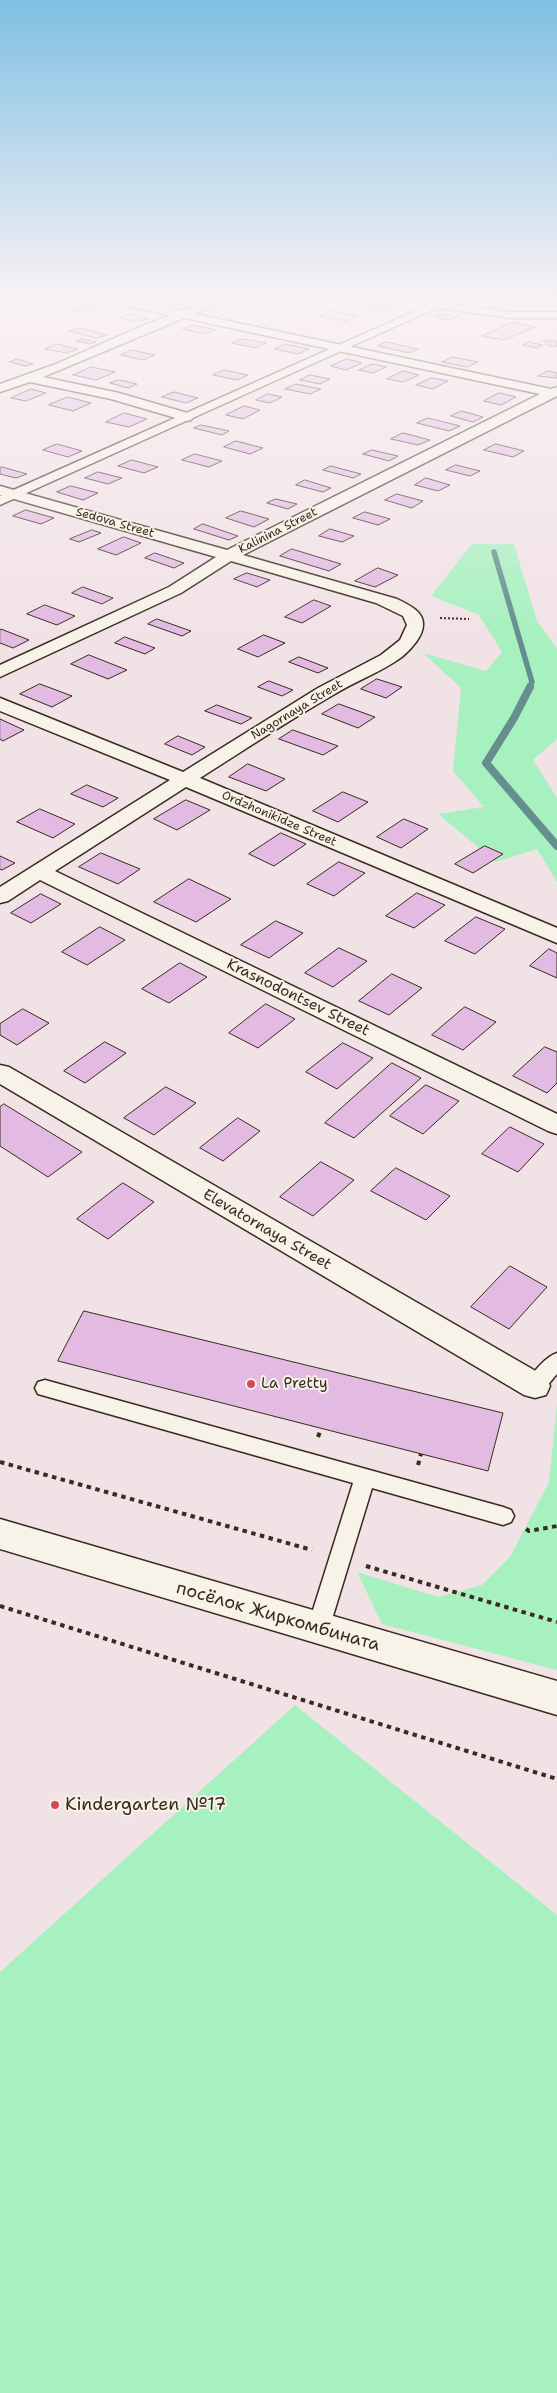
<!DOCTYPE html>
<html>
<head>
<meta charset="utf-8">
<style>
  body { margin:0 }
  canvas { display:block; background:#f1e2e6 }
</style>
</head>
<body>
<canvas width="557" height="2393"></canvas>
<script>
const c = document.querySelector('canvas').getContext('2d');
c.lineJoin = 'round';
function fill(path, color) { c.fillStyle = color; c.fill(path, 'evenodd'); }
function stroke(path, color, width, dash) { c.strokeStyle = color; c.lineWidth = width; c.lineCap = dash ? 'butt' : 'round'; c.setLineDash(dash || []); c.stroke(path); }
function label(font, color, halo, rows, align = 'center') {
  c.font = font + ' "Shantell Sans",sans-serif'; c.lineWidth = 4; c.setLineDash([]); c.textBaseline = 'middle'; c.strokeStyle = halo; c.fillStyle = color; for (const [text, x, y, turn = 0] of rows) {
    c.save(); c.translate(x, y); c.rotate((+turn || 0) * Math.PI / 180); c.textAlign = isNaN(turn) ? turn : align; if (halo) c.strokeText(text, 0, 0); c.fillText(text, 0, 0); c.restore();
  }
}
fill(new Path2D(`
  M 472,544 L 514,544 L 537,621 L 557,649 L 557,739 L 533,760 L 557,798 L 557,882 L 537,849 L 496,862 L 438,814 L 484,807 L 453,771 L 461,688 L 423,653 L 486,671 L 502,652 L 479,615 L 431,596 Z
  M 557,1403 L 557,1670 L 382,1624 L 357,1572 L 438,1597 L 482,1585 L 510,1557 L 549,1482 Z
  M 295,1705 L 557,1915 L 557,2393 L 0,2393 L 0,1972 Z`), '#a7f1c0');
stroke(new Path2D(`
  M 494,552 L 532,682 L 529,688`), '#658e8f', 5.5);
stroke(new Path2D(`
  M 530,687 L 514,718 L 486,763 L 557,846`), '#658e8f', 8);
const building = new Path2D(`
  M 165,299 L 177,299 L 190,302 L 179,306 L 159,301 Z
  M 382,303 L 396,306 L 383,311 L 369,308 Z
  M 87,305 L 97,308 L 81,313 L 71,311 Z
  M 332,311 L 358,316 L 346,321 L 319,316 Z
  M 130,314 L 148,319 L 138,322 L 120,318 Z
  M 443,314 L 458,317 L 450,320 L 435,317 Z
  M 513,322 L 535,327 L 504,340 L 482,336 Z
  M 193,325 L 215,330 L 205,334 L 183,329 Z
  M 80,328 L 107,335 L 97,338 L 69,331 Z
  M 82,339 L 96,342 L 90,344 L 76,341 Z
  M 243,339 L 266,343 L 255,348 L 232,343 Z
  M 544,341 L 557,341 L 557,346 L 549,346 Z
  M 386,342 L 418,349 L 410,353 L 378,346 Z
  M 529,342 L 543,345 L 537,348 L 523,345 Z
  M 57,344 L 78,349 L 67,353 L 45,349 Z
  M 285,344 L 309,349 L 298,354 L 275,349 Z
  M 132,350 L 155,355 L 143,360 L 121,355 Z
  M 453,357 L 478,362 L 467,367 L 442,362 Z
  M 17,359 L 33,364 L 26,366 L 10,362 Z
  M 347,359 L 362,363 L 346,370 L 331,366 Z
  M 373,364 L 386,367 L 373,373 L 359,370 Z
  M 92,367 L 115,372 L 96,380 L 73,375 Z
  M 224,370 L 248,375 L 237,380 L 213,375 Z
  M 403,371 L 419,375 L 403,382 L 387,379 Z
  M 548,371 L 557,373 L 557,378 L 538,376 Z
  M 310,375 L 330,379 L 320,384 L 300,380 Z
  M 432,378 L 448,381 L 433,389 L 416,385 Z
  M 119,380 L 137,384 L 128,388 L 110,383 Z
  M 296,384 L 321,389 L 310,394 L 285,389 Z
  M 31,389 L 46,393 L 26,401 L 11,398 Z
  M 174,392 L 198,398 L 186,403 L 162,397 Z
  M 499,393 L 516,397 L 501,405 L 484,401 Z
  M 268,394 L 282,397 L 270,403 L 256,400 Z
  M 68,397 L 91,403 L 73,411 L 49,405 Z
  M 244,406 L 260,410 L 243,419 L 226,415 Z
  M 462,411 L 483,417 L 473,422 L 451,416 Z
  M 124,413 L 147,419 L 129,427 L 106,422 Z
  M 428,418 L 460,426 L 449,431 L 417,423 Z
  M 201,425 L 229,431 L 222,435 L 194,428 Z
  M 403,433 L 430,440 L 418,445 L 391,439 Z
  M 236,441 L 263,448 L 250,454 L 224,447 Z
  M 57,444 L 82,451 L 68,457 L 43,450 Z
  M 496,444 L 524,451 L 513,457 L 484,450 Z
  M 372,450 L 398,456 L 389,461 L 363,454 Z
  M 195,454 L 222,461 L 209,467 L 182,460 Z
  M 132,460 L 158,467 L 144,473 L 118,466 Z
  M 456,465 L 480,471 L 470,476 L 446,470 Z
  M 331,466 L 361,474 L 353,478 L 323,470 Z
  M 2,467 L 27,474 L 16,478 L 0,474 L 0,468 Z
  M 98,472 L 122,478 L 108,484 L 85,478 Z
  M 426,478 L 450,485 L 438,491 L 415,485 Z
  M 305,480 L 331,488 L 323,492 L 296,485 Z
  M 71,486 L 98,493 L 83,500 L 57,492 Z
  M 397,494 L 423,501 L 412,508 L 385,500 Z
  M 276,499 L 297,504 L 288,509 L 267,503 Z
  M 26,510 L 54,518 L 41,524 L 13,516 Z
  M 241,511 L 269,519 L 254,527 L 226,518 Z
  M 365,512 L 390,519 L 378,525 L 353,518 Z
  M 203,524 L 238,536 L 229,540 L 194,529 Z
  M 330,529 L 354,536 L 342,542 L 319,536 Z
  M 92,530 L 101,533 L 79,542 L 70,539 Z
  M 124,537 L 141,543 L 116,555 L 98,549 Z
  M 292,549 L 341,564 L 329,571 L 280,556 Z
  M 155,553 L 184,563 L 174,568 L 145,558 Z
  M 378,568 L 398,575 L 375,587 L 355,581 Z
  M 247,573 L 270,580 L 257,587 L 234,579 Z
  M 83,587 L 113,598 L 102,604 L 72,593 Z
  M 314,600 L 331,606 L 302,623 L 285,617 Z
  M 45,605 L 75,616 L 57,625 L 27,614 Z
  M 157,619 L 191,631 L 182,636 L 148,624 Z
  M 0,630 L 1,629 L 29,640 L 13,648 L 0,643 Z
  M 264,635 L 285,643 L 258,657 L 238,649 Z
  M 125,637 L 155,648 L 145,654 L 115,643 Z
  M 89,655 L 127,670 L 108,679 L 71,664 Z
  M 299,657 L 328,668 L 318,673 L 289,662 Z
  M 377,679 L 402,687 L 386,698 L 361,689 Z
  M 269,681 L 293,690 L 282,696 L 258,687 Z
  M 40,684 L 72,696 L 52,707 L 20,694 Z
  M 339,704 L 375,717 L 358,728 L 322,714 Z
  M 217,705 L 252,718 L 241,724 L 205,711 Z
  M 0,719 L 24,730 L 3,741 L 0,739 Z
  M 293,730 L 338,746 L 323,755 L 279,739 Z
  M 178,736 L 205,747 L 192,755 L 165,744 Z
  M 248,764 L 285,779 L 266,791 L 229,777 Z
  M 87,785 L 118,798 L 103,807 L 71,794 Z
  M 343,792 L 368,802 L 338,822 L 313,811 Z
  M 186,800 L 210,810 L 177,830 L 154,819 Z
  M 40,809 L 75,824 L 53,838 L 17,822 Z
  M 404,819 L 428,829 L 401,848 L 377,837 Z
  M 281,833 L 306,844 L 274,866 L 249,854 Z
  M 485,846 L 503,854 L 473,873 L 455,864 Z
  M 101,853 L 140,869 L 118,884 L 79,867 Z
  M 0,856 L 15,863 L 2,870 L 0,869 Z
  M 339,862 L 365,873 L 334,896 L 307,884 Z
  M 189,879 L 231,899 L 196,922 L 154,902 Z
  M 417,893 L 445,905 L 414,928 L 386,916 Z
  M 41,894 L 61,904 L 31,923 L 11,913 Z
  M 476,917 L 505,929 L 475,954 L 445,941 Z
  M 276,921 L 303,933 L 269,958 L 241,945 Z
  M 100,927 L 125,940 L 87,965 L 62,952 Z
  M 339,948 L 367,961 L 333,987 L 305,973 Z
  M 549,949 L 557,953 L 557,978 L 530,966 Z
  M 180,963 L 207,977 L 169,1003 L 142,989 Z
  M 392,974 L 422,988 L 389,1015 L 359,1001 Z
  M 266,1004 L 295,1019 L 258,1048 L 229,1033 Z
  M 465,1007 L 496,1022 L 463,1050 L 432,1035 Z
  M 23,1009 L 49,1023 L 17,1045 L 0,1035 L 0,1024 Z
  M 105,1042 L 126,1053 L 85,1083 L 64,1071 Z
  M 343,1043 L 373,1058 L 337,1089 L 306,1072 Z
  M 545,1047 L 557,1052 L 557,1083 L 547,1093 L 513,1076 Z
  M 392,1063 L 421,1078 L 354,1138 L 325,1123 Z
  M 426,1085 L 459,1101 L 423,1134 L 390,1116 Z
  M 166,1087 L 196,1103 L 154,1135 L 124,1118 Z
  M 4,1104 L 82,1152 L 48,1177 L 0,1146 L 0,1107 Z
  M 238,1118 L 260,1131 L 223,1161 L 200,1148 Z
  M 510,1127 L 544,1144 L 518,1172 L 482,1154 Z
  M 321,1162 L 354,1180 L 313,1216 L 280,1197 Z
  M 396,1168 L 450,1196 L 426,1220 L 371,1191 Z
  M 123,1183 L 154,1202 L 108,1239 L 77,1219 Z
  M 510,1266 L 547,1287 L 509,1329 L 471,1307 Z
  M 84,1311 L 503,1413 L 488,1471 L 58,1361 Z`);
fill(building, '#e2bae2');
stroke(building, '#3b2a1e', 1);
const service = new Path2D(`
  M 557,1353 L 557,1374 C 548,1384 542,1396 528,1392 L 525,1386 C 531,1374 545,1357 557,1353 Z
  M 45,1380 L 503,1507 L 511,1510 L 514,1516 L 511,1522 L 503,1525 L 372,1488 L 329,1629 L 326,1636 L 318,1639 L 310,1636 L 307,1629 L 353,1483 L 38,1394 L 35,1388 L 38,1382 Z`);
const minor = new Path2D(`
  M 0,299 L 10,299 L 0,304 Z
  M 104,299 L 125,299 L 182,311 L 215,299 L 230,299 L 195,314 L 551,389 L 557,387 L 557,396 L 243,555 L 397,599 C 407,604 424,611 423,625 C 423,636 411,649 403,656 C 382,672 355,681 333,695 C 288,721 244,750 200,778 L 557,928 L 557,943 L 186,787 L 55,871 L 557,1114 L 557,1134 L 548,1131 L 40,880 L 8,901 L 0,903 L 0,887 L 170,780 L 0,711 L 0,698 L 183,772 L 318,688 L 381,655 L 400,640 L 407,625 L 403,616 L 376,603 L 231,561 L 181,593 L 0,677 L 0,665 L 169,587 L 216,557 L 0,495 L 0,486 L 227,550 L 540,394 L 184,318 L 43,377 L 119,393 L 191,414 L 193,417 L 191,420 L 186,421 L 111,399 L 30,382 L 0,392 L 0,384 L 56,364 L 135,329 L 170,315 L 109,302 Z
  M 437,302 L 510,312 L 557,312 L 557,318 L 510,318 L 433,307 L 433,303 Z
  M 0,1065 L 9,1067 L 546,1377 L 550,1386 L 546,1395 L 535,1398 L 524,1395 L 0,1084 Z
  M 0,1519 L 557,1681 L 557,1715 L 0,1549 Z`);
const tertiary = new Path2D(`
  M 442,299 L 456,299 L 0,505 L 0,496 Z`);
stroke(service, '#3b2a1e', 3);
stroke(minor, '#3b2a1e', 3);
stroke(tertiary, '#3b2a1e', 3);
stroke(new Path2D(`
  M 440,618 L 469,619`), '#3b2a1e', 2, [2, 2]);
stroke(new Path2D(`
  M 318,1437 L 321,1429
  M 0,1462 L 312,1550
  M 418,1465 L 421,1454
  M 526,1529 L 529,1531 L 557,1526
  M 366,1566 L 557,1622
  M 0,1606 L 557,1779`), '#3b2a1e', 4, [4.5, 4.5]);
fill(service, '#f7f3e8');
fill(minor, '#f7f3e8');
fill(tertiary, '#f7f3e8');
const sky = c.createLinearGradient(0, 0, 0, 634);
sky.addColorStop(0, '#7fc0e3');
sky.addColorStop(0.47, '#f9f2f4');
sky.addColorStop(1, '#f9f2f400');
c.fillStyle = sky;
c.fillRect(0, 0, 557, 634);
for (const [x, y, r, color] of [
  [251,1384,5,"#d1495b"],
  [55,1805,5,"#d1495b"]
]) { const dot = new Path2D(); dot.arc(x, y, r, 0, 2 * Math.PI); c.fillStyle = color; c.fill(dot); stroke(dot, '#f7f3e8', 2); }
label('12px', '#3b2a1e', '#f7f3e8', [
  ["Sedova Street",115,523,16],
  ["Kalinina Street",278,531,-27],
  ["Nagornaya Street",297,710,-31],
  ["Ordzhonikidze Street",279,819,23]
]);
label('15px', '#3b2a1e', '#f7f3e8', [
  ["Krasnodontsev Street",298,998,26],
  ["Elevatornaya Street",267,1230,30]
]);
label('15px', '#3b2a1e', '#f7f3e8', [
  ["La Pretty",261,1384]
], 'left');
label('18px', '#3b2a1e', '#f7f3e8', [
  ["посёлок Жиркомбината",278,1617,16]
]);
label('18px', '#3b2a1e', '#f7f3e8', [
  ["Kindergarten №17",65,1805]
], 'left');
</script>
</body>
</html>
